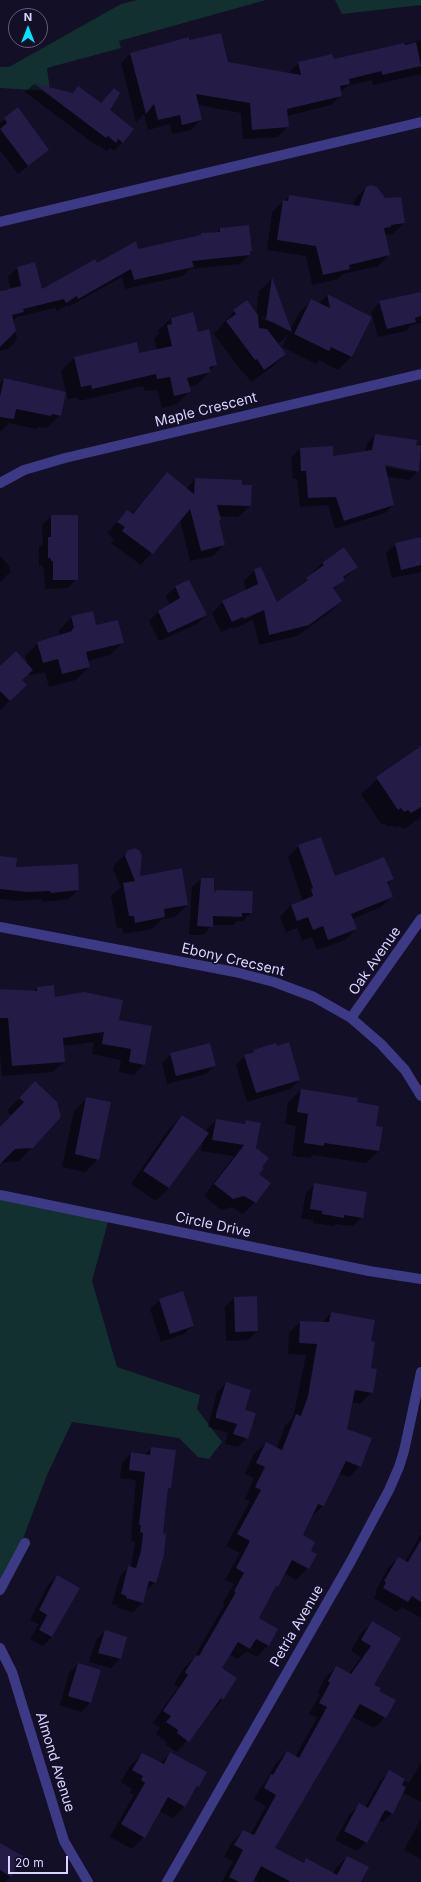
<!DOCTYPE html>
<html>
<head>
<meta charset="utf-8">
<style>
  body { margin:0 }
  #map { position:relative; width:421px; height:1882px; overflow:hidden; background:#130f26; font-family:Inter,sans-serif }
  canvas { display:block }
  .north { position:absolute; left:8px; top:8px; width:40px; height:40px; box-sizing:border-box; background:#130f26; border:1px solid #625e7d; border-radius:50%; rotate:0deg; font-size:11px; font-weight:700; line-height:16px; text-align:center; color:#d9d4ff }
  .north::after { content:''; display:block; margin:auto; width:14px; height:18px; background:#00e5ff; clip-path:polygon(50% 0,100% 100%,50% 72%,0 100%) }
  .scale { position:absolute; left:8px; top:1856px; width:60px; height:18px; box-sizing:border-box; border:2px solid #d9d4ff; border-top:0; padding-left:5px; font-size:12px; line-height:14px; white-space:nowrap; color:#d9d4ff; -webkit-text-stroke:3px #130f26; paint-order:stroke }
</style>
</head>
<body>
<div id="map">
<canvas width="421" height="1882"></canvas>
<div class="north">N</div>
<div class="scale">20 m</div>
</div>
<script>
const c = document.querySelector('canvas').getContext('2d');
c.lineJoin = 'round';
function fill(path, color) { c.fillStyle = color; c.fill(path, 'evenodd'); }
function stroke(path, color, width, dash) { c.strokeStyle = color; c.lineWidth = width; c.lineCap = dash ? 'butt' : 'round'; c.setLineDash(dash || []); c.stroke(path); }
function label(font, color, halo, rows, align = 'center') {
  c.font = font + ' Inter,sans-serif'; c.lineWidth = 3; c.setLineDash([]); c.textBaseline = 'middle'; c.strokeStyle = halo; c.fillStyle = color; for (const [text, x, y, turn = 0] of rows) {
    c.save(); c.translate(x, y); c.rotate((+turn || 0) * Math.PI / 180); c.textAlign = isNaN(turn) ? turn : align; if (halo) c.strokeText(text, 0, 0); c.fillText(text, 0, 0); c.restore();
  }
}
fill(new Path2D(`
  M 137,0 L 266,0 L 119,41 L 121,48 L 47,68 L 50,91 L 0,88 L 0,67 L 9,67 L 121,4 Z
  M 335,0 L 421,0 L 421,5 L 342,14 Z
  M 0,1196 L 109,1218 L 92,1281 L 117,1367 L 200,1395 L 197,1409 L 222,1442 L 209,1459 L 198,1457 L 179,1438 L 72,1422 L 47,1475 L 21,1544 L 0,1583 Z`), '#12302f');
fill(new Path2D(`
  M 421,40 L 421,74 L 373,85 L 372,80 L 347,86 L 341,92 L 341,95 L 331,105 L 287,116 L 287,127 L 278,137 L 243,139 L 241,113 L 198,105 L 201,120 L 191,130 L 172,134 L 170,124 L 148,130 L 144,114 L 136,122 L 121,63 L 131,53 L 189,41 L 227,63 L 289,73 L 299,63 L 333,60 Z
  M 34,84 L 72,94 L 78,87 L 100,104 L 114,89 L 109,110 L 123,142 L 114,151 L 110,148 L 107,151 L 99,145 L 97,146 L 25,92 Z
  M 18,109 L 48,150 L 18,174 L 0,150 L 0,123 Z
  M 366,188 L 384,199 L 404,223 L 393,234 L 385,235 L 389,255 L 378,266 L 343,274 L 338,279 L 312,285 L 306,256 L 267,250 L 272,212 L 289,196 L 353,206 L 355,199 Z
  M 220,229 L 251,250 L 249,255 L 240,264 L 190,269 L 183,276 L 125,289 L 122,277 L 68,307 L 68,305 L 57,311 L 55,308 L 17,317 L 13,321 L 17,339 L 8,349 L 0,351 L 0,293 L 11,290 L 8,277 L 17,268 L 35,264 L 41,290 L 97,264 L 137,250 L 200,236 L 202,234 L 216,233 Z
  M 272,279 L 290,331 L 299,313 L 312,300 L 319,304 L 327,295 L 371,317 L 351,357 L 338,370 L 319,360 L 316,364 L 282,347 L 288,335 L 278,344 L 285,354 L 272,367 L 251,382 L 243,371 L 242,372 L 214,334 L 234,311 L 256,315 L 259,291 ZM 262,316 L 270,320 L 270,322 L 261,318 Z
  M 421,293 L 421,323 L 411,325 L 406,331 L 378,337 L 371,312 L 380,302 Z
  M 171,318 L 197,333 L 216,364 L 197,385 L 188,387 L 190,391 L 177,404 L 162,408 L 157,390 L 145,391 L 143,386 L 79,401 L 78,397 L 68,399 L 61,371 L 74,358 L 139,355 L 157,350 L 154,339 L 159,334 L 158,331 Z
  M 4,379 L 60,415 L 47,428 L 39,427 L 37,429 L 9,423 L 0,432 L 0,384 Z
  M 375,435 L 421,448 L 418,471 L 409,480 L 386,476 L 393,505 L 385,513 L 335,529 L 328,505 L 300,507 L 297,479 L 293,479 L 291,458 L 300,449 L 332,447 L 332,457 L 365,452 L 367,444 ZM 380,464 L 412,470 L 412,472 L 380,466 Z
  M 167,473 L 186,489 L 195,479 L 251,486 L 250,506 L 238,517 L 219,516 L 218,522 L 224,545 L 213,556 L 190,561 L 180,520 L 141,565 L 111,543 L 114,539 L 107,533 L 127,511 L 131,515 Z
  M 51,516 L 77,579 L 68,588 L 45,589 L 44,569 L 43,569 L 43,566 L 39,566 L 39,547 L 43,544 L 42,525 Z
  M 421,538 L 421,572 L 392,578 L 386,553 L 396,544 Z
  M 0,556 L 10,567 L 9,568 L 11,571 L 0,582 Z
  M 322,563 L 357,566 L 333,590 L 341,601 L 330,612 L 297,636 L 259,645 L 253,620 L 233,629 L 232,627 L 221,632 L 212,613 L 223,602 L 246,591 L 244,581 L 255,570 L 277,603 L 295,590 L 306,580 L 310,584 L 308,579 L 306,579 Z
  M 188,581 L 206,615 L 197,624 L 159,641 L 149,621 L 158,612 L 170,605 L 166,596 L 175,587 Z
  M 72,617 L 96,626 L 123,642 L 110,655 L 87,661 L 89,667 L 76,680 L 49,687 L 45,672 L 30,675 L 29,673 L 21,680 L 14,696 L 0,710 L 0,667 L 27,665 L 25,656 L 38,643 L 60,636 L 59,630 Z
  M 421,747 L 421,817 L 405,829 L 398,826 L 395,828 L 392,825 L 388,827 L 385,823 L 382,825 L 361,794 L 390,768 Z
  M 299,846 L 334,877 L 393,879 L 387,885 L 392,896 L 381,907 L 352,919 L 356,929 L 345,940 L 317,950 L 312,937 L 302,940 L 297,928 L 286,932 L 280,917 L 291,905 L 300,902 L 302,899 L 288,857 Z
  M 128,852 L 139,877 L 187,905 L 175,917 L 162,919 L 152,929 L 123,934 L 122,927 L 117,928 L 111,896 L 121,887 L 113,869 L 115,864 Z
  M 0,857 L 15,868 L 78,890 L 69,899 L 42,902 L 42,899 L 18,901 L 0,899 Z
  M 201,879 L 213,894 L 216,891 L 251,913 L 243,921 L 237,921 L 233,925 L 212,925 L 203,935 L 189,935 L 192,887 Z
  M 37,988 L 54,998 L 118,1021 L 144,1064 L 134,1075 L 119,1072 L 121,1060 L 92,1054 L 94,1042 L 63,1046 L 64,1062 L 53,1072 L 2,1076 L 0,1053 L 0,990 L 33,992 Z
  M 276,1047 L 299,1080 L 290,1089 L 247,1102 L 236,1065 L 245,1056 L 253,1051 Z
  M 171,1054 L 215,1065 L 206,1074 L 167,1084 L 162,1063 Z
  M 35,1082 L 32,1147 L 19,1161 L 0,1163 L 0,1127 L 12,1116 L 7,1111 Z
  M 301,1090 L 356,1103 L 375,1126 L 379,1151 L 366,1163 L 313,1155 L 310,1158 L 292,1156 L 296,1126 L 285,1124 L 288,1102 Z
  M 87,1098 L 98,1159 L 85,1172 L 62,1167 L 74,1111 Z
  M 182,1116 L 204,1132 L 216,1120 L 242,1125 L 247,1121 L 258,1174 L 255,1202 L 243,1214 L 232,1207 L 221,1210 L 204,1196 L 234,1156 L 201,1151 L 203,1140 L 169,1188 L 156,1201 L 131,1184 L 169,1129 Z
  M 315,1184 L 362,1217 L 353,1226 L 336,1224 L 333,1226 L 313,1223 L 313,1220 L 301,1218 L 306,1193 Z
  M 234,1298 L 257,1331 L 248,1340 L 226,1341 L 225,1307 Z
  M 160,1300 L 193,1325 L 184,1334 L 161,1342 L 150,1309 Z
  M 331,1313 L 370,1342 L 372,1392 L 360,1404 L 351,1402 L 346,1429 L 360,1466 L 349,1477 L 339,1474 L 323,1506 L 311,1517 L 301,1535 L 309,1551 L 308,1568 L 296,1580 L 284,1573 L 257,1618 L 268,1645 L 257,1657 L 247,1651 L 238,1659 L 229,1654 L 220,1668 L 223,1699 L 177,1752 L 166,1745 L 167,1742 L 156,1734 L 160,1728 L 153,1723 L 178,1687 L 174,1684 L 185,1667 L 193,1659 L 225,1604 L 223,1603 L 234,1584 L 225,1580 L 240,1553 L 226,1546 L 250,1501 L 245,1499 L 254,1478 L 245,1474 L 254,1454 L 266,1443 L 277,1448 L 285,1426 L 293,1418 L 306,1355 L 288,1354 L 289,1333 L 300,1322 L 322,1323 Z
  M 226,1383 L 244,1411 L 247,1438 L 238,1447 L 225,1444 L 228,1433 L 208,1427 L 217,1392 Z
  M 152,1448 L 170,1487 L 167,1491 L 155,1583 L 145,1591 L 142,1603 L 133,1612 L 117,1608 L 118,1605 L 112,1604 L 120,1576 L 129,1567 L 131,1567 L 135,1542 L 131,1541 L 132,1534 L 131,1534 L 136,1480 L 120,1478 L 122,1463 L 131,1453 L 144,1455 Z
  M 421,1534 L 421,1618 L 402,1607 L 397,1612 L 374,1598 L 377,1592 L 375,1592 L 388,1568 L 398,1558 L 405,1562 Z
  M 57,1576 L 52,1637 L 43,1646 L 30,1639 L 39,1624 L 30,1620 L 48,1585 Z
  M 372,1623 L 372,1685 L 378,1692 L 385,1717 L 374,1728 L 351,1716 L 274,1849 L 302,1864 L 306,1860 L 333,1874 L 336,1868 L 347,1857 L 360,1882 L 259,1882 L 253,1879 L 251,1882 L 222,1882 L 233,1861 L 224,1857 L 232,1842 L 243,1831 L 250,1835 L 266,1806 L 254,1799 L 261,1787 L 266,1781 L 276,1763 L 287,1752 L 295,1757 L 317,1718 L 309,1714 L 320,1694 L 318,1692 L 325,1678 L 336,1667 L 349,1674 L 361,1657 L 351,1651 L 361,1633 Z
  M 105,1631 L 120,1659 L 111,1668 L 89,1662 L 96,1640 Z
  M 78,1664 L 90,1703 L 81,1712 L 60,1705 L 69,1673 Z
  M 171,1753 L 206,1773 L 185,1806 L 173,1818 L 159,1811 L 144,1837 L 132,1849 L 110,1837 L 134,1795 L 130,1793 L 132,1789 L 121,1782 L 130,1766 L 142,1754 L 160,1763 Z
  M 421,1763 L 421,1802 L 403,1793 L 392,1813 L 383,1822 L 378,1820 L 366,1842 L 357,1851 L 335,1840 L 350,1814 L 359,1805 L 365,1808 L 380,1781 L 389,1772 L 409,1783 Z
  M 421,1819 L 421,1859 L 404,1850 Z
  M 0,1844 L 11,1876 L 5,1882 L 0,1882 Z`), '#0007');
fill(new Path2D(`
  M 221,33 L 228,62 L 301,75 L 298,62 L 332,54 L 334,59 L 404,43 L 405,45 L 416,42 L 421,66 L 382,75 L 382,71 L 349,79 L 350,84 L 340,86 L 342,96 L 287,109 L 289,127 L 252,130 L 250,103 L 196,94 L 202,120 L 182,125 L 180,115 L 158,120 L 154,104 L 146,114 L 130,53 L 189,37 L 189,40 Z
  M 33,83 L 73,93 L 78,86 L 101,103 L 114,88 L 120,93 L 110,110 L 134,129 L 123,143 L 118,139 L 116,143 L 108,136 L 106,138 Z
  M 18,107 L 49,150 L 28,166 L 0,129 L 7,123 L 4,118 Z
  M 371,185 L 377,187 L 385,198 L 401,197 L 405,223 L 391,225 L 391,227 L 384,228 L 390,255 L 349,265 L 350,269 L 323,275 L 316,246 L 277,240 L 283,200 L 288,201 L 289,195 L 359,206 L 366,187 Z
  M 249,225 L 252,251 L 250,251 L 250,255 L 192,261 L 194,267 L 134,280 L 131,269 L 78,299 L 77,296 L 66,303 L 64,299 L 23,309 L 24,312 L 12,315 L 16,331 L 0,347 L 0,291 L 7,290 L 7,291 L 8,289 L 21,286 L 17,267 L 35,262 L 42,289 L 95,259 L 97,263 L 136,241 L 138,249 L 201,235 L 201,233 L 220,232 L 220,228 Z
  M 272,277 L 292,332 L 266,319 Z
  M 421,292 L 421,316 L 415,318 L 416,322 L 387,329 L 379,301 Z
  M 327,294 L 372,317 L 352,357 L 331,347 L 329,351 L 294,334 L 311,299 L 330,308 Z
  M 247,300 L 258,315 L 259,328 L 267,329 L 286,354 L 264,370 L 257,359 L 255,360 L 226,321 L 236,314 L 233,310 Z
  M 193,312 L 198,332 L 209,329 L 217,365 L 209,367 L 211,372 L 187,378 L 191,392 L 174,396 L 170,377 L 157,379 L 156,374 L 92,389 L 91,385 L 81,387 L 74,357 L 137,342 L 139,353 L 172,346 L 167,325 L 172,324 L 171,318 Z
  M 4,378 L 66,392 L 61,416 L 52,414 L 51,416 L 16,409 L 14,419 L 0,417 L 0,397 Z
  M 375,434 L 417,440 L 416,445 L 421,446 L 419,472 L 385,465 L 394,505 L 344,521 L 336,497 L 308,498 L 306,471 L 301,471 L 300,448 L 333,446 L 333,456 L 372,450 Z
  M 167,472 L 194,494 L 195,478 L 242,480 L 242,485 L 252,485 L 251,506 L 217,505 L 221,520 L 219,521 L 225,545 L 201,551 L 190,509 L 153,554 L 122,531 L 125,527 L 117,522 L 127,510 L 133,514 Z
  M 51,515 L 78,515 L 78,580 L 53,580 L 53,561 L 51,561 L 51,558 L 48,558 L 48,537 L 51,537 Z
  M 421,537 L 421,565 L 401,570 L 395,543 Z
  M 344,547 L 358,567 L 343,577 L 345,580 L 333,588 L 342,601 L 309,625 L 269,635 L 264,610 L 244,619 L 243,617 L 232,622 L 222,601 L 258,584 L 254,569 L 261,567 L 277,602 L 308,580 L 306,578 L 324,565 L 322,563 Z
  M 189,580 L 207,615 L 168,633 L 158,611 L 180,598 L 175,586 Z
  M 93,611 L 96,625 L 118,620 L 124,643 L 86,652 L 90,667 L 62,674 L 58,659 L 43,663 L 37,642 L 72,631 L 72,629 L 74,628 L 71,616 Z
  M 16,651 L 33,670 L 22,680 L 27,685 L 10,701 L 0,691 L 0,666 Z
  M 421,746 L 421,807 L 411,813 L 408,810 L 404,812 L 401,808 L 398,810 L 376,777 Z
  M 321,837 L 335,876 L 384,857 L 394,879 L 387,882 L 393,897 L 351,914 L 357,929 L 328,940 L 323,926 L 313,930 L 308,917 L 297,921 L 291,905 L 313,896 L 311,889 L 313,888 L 298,845 Z
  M 135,848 L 140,851 L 142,856 L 140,876 L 182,868 L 188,905 L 164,909 L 165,917 L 135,923 L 134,916 L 129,916 L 123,883 L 135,881 L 125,856 L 127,851 Z
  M 0,856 L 17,858 L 16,867 L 78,864 L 79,890 L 51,893 L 50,891 L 27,892 L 0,889 Z
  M 201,878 L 214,878 L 214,893 L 216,890 L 253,891 L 252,913 L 242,913 L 242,917 L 213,916 L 213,927 L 197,926 Z
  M 54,985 L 55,997 L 84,992 L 123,1000 L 119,1020 L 152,1026 L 145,1065 L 129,1062 L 131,1049 L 102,1044 L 104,1032 L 63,1038 L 65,1062 L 12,1066 L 8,1018 L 0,1018 L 0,989 L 37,991 L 37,987 Z
  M 289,1042 L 300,1080 L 256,1093 L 244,1055 L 254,1052 L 253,1050 L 276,1043 L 277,1046 Z
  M 210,1043 L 216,1066 L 176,1076 L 170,1053 Z
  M 35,1081 L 57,1102 L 61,1117 L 33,1148 L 15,1149 L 0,1164 L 0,1127 L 24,1102 L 19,1098 Z
  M 301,1089 L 358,1098 L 357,1102 L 379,1106 L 376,1126 L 383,1127 L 379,1151 L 324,1143 L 324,1146 L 304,1143 L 308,1114 L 297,1112 Z
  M 86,1097 L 111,1102 L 99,1160 L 75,1154 Z
  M 182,1115 L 209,1133 L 169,1188 L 143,1171 Z
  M 216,1119 L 245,1124 L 246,1120 L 261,1123 L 256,1147 L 255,1147 L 269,1158 L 262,1167 L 264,1168 L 259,1174 L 271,1183 L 256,1203 L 244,1196 L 233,1199 L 214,1184 L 244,1145 L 212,1140 Z
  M 314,1183 L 367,1192 L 363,1218 L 344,1215 L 344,1218 L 322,1214 L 322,1211 L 310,1209 Z
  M 183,1291 L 194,1326 L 170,1334 L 159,1299 Z
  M 257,1296 L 258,1331 L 235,1332 L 234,1297 Z
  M 331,1312 L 375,1320 L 371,1341 L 375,1342 L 371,1368 L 377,1369 L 373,1393 L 355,1390 L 347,1429 L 372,1438 L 361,1467 L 346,1461 L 324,1506 L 318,1504 L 303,1535 L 315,1542 L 311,1551 L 317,1554 L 309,1569 L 292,1560 L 278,1587 L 276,1586 L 259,1618 L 278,1629 L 269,1646 L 256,1639 L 250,1649 L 238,1642 L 222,1668 L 237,1678 L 223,1700 L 221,1698 L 189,1742 L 177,1733 L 178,1730 L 166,1722 L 171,1716 L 163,1711 L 188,1675 L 185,1672 L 196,1655 L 199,1656 L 236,1592 L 234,1591 L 244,1573 L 236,1568 L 250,1541 L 237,1534 L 261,1490 L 255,1487 L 265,1467 L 256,1463 L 266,1442 L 282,1450 L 296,1414 L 301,1416 L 308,1396 L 317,1344 L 299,1343 L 300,1321 L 329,1322 Z
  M 226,1382 L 251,1390 L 245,1410 L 256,1413 L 248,1439 L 233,1434 L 237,1424 L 216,1418 L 216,1414 Z
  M 151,1447 L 176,1450 L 171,1488 L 168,1488 L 163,1533 L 166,1534 L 164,1555 L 156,1583 L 149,1581 L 143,1603 L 126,1598 L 127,1596 L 121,1594 L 128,1566 L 136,1568 L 141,1551 L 143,1533 L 140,1532 L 141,1525 L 139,1525 L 145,1472 L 129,1470 L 131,1452 L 150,1455 Z
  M 421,1540 L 421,1602 L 412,1596 L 408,1602 L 383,1588 L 386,1582 L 384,1581 L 398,1557 L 408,1562 Z
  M 57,1575 L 80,1588 L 52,1637 L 39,1630 L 47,1615 L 39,1610 Z
  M 372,1621 L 401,1638 L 374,1685 L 381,1688 L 379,1691 L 396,1700 L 386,1718 L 360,1704 L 275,1848 L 304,1863 L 306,1858 L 337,1875 L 347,1856 L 369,1867 L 361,1882 L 291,1882 L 261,1866 L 253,1882 L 239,1882 L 229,1877 L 243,1850 L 234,1845 L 243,1830 L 254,1835 L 276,1795 L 264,1788 L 271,1774 L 273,1775 L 287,1751 L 299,1758 L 327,1707 L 319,1703 L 330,1683 L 328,1681 L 336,1666 L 351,1674 L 371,1646 L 361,1640 Z
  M 105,1630 L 127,1637 L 121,1659 L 98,1653 Z
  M 78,1663 L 101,1670 L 91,1703 L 68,1696 Z
  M 170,1752 L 207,1772 L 199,1787 L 197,1786 L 185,1807 L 168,1797 L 145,1838 L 121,1824 L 145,1783 L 141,1780 L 143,1776 L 132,1770 L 142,1753 L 164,1764 Z
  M 389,1770 L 405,1779 L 402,1785 L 406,1787 L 393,1814 L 386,1810 L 384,1812 L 367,1843 L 344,1831 L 359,1803 L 368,1808 Z
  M 0,1843 L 23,1856 L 11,1877 L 0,1870 Z`), '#241b47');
stroke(new Path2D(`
  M 0,222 L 421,122
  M 0,483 L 24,470 L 65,458 L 421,374
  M 0,927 L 235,972 L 274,982 L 314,997 L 351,1018 L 381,1044 L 405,1070 L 421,1096
  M 351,1018 L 421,919
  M 0,1195 L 369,1271 L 421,1279
  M 0,1590 L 25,1543
  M 0,1648 L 12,1672 L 64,1841 L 88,1882
  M 167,1882 L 351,1561 L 389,1490 L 399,1467 L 404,1451 L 421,1372`), '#3d3a85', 10);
label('14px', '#d9d4ff', '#130f26', [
  ["Maple Crescent",206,410,-14],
  ["Ebony Crecsent",233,960,13],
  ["Oak Avenue",375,961,-55],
  ["Circle Drive",213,1225,12],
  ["Petria Avenue",297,1626,-60],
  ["Almond Avenue",55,1762,73]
]);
</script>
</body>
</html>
